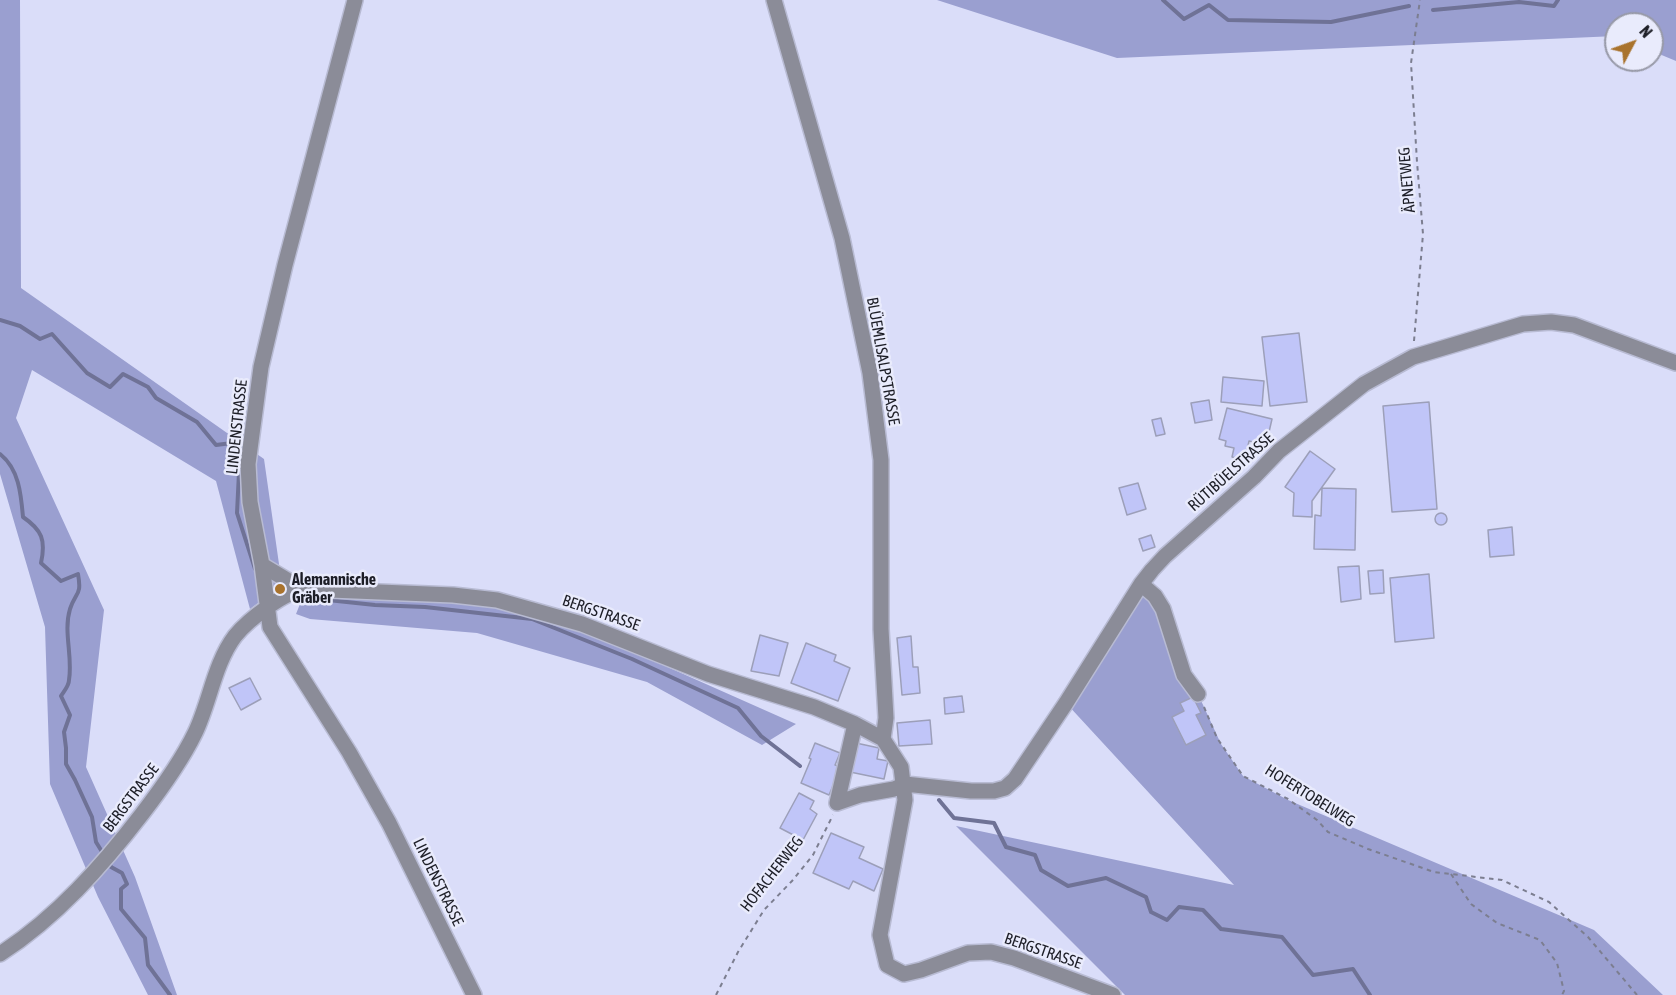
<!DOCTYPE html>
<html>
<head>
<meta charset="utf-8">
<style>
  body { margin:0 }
  #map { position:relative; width:1676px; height:995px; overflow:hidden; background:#daddf9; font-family:"Asap Condensed",sans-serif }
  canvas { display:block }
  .north { position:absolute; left:1604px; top:12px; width:60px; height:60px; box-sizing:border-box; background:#e9ebfc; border:2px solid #9799a7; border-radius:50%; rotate:49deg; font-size:16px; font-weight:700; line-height:24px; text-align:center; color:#1d1e27 }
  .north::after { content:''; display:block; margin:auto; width:21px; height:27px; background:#a9732d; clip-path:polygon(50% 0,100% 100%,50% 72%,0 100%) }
</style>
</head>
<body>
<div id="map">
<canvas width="1676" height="995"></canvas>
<div class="north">N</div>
</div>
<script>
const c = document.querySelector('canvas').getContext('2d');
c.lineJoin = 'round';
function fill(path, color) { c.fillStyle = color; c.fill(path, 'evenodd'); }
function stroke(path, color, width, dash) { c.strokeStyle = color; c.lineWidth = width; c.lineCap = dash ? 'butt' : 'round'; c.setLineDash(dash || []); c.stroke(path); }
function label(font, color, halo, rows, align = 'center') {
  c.font = font + ' "Asap Condensed",sans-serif'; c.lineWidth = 5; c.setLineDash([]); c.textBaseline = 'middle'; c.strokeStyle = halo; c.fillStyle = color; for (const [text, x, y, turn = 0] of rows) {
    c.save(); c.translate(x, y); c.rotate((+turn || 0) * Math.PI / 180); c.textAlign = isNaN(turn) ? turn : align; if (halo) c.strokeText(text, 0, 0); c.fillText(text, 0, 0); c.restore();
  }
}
fill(new Path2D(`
  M 0,0 L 20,0 L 21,288 L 264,459 L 282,585 L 250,609 L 216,481 L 32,370 L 16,418 L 104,610 L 86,767 L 135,877 L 177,995 L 148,995 L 98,897 L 50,784 L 45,627 L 0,474 Z
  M 937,0 L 1676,0 L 1676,61 L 1652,51 L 1652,24 L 1616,24 L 1616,36 L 1117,58 Z
  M 1141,584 L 1198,694 L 1221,744 L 1243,776 L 1288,800 L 1594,930 L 1663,995 L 1125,995 L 956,826 L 1234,885 L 1066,703 Z
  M 306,589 L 453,595 L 564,621 L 796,724 L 762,745 L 647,682 L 477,633 L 310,619 L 296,614 Z`), '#9a9fd0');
stroke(new Path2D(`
  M 1163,0 L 1184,19 L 1209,5 L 1228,20 L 1331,22 L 1409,6
  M 1433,10 L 1519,2 L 1554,6 L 1558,0
  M 0,320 L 20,326 L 40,339 L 52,334 L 87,373 L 110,387 L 123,374 L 148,387 L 156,398 L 197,422 L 216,445 L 232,443 L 240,452 L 237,513 L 255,569
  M 0,454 C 19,469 21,494 23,517 C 42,530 46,540 41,563 L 61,581 L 78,574 C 82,596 76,591 70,609 C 63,632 73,656 69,680 C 69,686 64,691 61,696 L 70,715 L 64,732 L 66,748 L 66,764 L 75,780 L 92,817 L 96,842 L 104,855
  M 309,598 L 375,605 L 425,607 L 532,619 L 632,659 L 738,708 L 761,736 L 800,766
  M 939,800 L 954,818 L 994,823 L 1006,847 L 1035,855 L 1041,870 L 1068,886 L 1106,878 L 1146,897 L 1151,912 L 1167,920 L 1179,907 L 1203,910 L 1221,929 L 1282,937 L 1313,975 L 1353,969 L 1370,995
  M 108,861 L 111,867 L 122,873 L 127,884 L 121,889 L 121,909 L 145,938 L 148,965 L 170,995`), '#6f7296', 4);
const building = new Path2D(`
  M 1299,333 L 1307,402 L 1270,406 L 1262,337 Z
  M 1223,377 L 1264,381 L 1262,406 L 1221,402 Z
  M 1209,400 L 1212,420 L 1195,423 L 1191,403 Z
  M 1429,402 L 1437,509 L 1392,512 L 1383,406 Z
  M 1227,408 L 1272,419 L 1266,445 L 1249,441 L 1245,460 L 1232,457 L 1234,448 L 1225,446 L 1226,441 L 1219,439 Z
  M 1161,418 L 1165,434 L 1156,436 L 1152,420 Z
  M 1310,451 L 1335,469 L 1312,501 L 1312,517 L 1293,516 L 1294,493 L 1285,487 Z
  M 1138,483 L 1146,509 L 1127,515 L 1119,488 Z
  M 1322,488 L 1356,489 L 1355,550 L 1314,549 L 1315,515 L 1321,516 Z
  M1435 519a6 6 0 1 1 12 0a6 6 0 1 1-12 0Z
  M 1512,527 L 1514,555 L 1490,557 L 1488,530 Z
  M 1151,535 L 1155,547 L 1143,551 L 1139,539 Z
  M 1359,566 L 1361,599 L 1341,602 L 1338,567 Z
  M 1383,570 L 1384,593 L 1370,594 L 1368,571 Z
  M 1429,574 L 1434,638 L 1395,642 L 1390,578 Z
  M 760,635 L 788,643 L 779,676 L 751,671 Z
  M 911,636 L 913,667 L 918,667 L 920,693 L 902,695 L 897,638 Z
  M 806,643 L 836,655 L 834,661 L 850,668 L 838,701 L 791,683 Z
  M 250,678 L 261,699 L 241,710 L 229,688 Z
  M 962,696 L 964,712 L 945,714 L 944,698 Z
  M 1193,697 L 1201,713 L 1196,715 L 1206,735 L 1186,745 L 1172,717 L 1184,711 L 1180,703 Z
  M 930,720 L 932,744 L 899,746 L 897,723 Z
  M 815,743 L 840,753 L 835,765 L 841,767 L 829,795 L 801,783 L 811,759 L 809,758 Z
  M 856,743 L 879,748 L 877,759 L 888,761 L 884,779 L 850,772 Z
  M 799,793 L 814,801 L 810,809 L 817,814 L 803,840 L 780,828 Z
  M 831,833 L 864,847 L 859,858 L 883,869 L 874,891 L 853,881 L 849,889 L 813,873 Z`);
fill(building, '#c0c5f8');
stroke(building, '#9c9fb9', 1.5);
const minor = new Path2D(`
  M 355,0 L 285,265 L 261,367 L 248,464 L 250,502 L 262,565 L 270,627 L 349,752 L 389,823 L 474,995
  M 774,0 L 842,238 L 870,373 L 881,460 L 881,629 L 886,718 L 883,739
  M 262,565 L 302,589
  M 1141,584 L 1155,596 L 1163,609 L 1184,675 L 1198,694
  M 837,803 L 860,795 L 894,789 L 905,784 L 971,791 L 994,791 L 1005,788 L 1015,779 L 1066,703 L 1141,584 L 1152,570 L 1165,556 L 1254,477 L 1279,451 L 1364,384 L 1413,357 L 1523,324 L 1551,322 L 1574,325 L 1676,363
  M 837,803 L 855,724
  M 0,954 C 56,918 102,866 142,814 C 162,788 181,762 195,733 C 210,702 214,664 235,636 C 248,620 286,590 306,589 L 453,595 L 497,600 L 582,624 L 708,674 L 814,707 L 855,724 L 883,739 L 901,767 L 905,800 L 880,935 L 887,965 L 904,974 L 921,970 L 968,953 L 991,952 L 1014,958 L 1113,995`);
stroke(minor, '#b8bbd3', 18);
stroke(new Path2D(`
  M 1414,341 L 1423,234 L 1417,162 L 1411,63 L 1420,0
  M 1204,707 L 1217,738 L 1243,776 L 1288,799 L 1317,820 L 1328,832 L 1368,849 L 1434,872 L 1502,880 L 1549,902 L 1588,937 L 1637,995
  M 1451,874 L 1471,904 L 1497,923 L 1540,940 L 1557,963 L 1564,991 L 1562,995
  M 716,995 L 738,952 L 764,910 L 792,881 L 813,855 L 833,815`), '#7c7e90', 2, [4.5, 4.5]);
stroke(minor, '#8b8c98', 15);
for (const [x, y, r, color] of [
  [280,589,6,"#a9732d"]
]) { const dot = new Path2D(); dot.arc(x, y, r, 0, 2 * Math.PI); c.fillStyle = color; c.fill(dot); stroke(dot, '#e9ebfc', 2); }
label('16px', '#1d1e27', '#e9ebfc', [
  ["ÄPNETWEG",1407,180,-95],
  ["BLÜEMLISALPSTRASSE",883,361,80],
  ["LINDENSTRASSE",237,427,-84],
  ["RÜTIBÜELSTRASSE",1231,472,-42],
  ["BERGSTRASSE",601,613,19],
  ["HOFERTOBELWEG",1310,796,32],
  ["BERGSTRASSE",131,798,-53],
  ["HOFACHERWEG",772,874,-52],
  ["LINDENSTRASSE",438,882,64],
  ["BERGSTRASSE",1043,951,19]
]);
label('bold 16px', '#1d1e27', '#e9ebfc', [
  ["Alemannische",292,580],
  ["Gräber",292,598]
], 'left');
</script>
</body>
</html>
